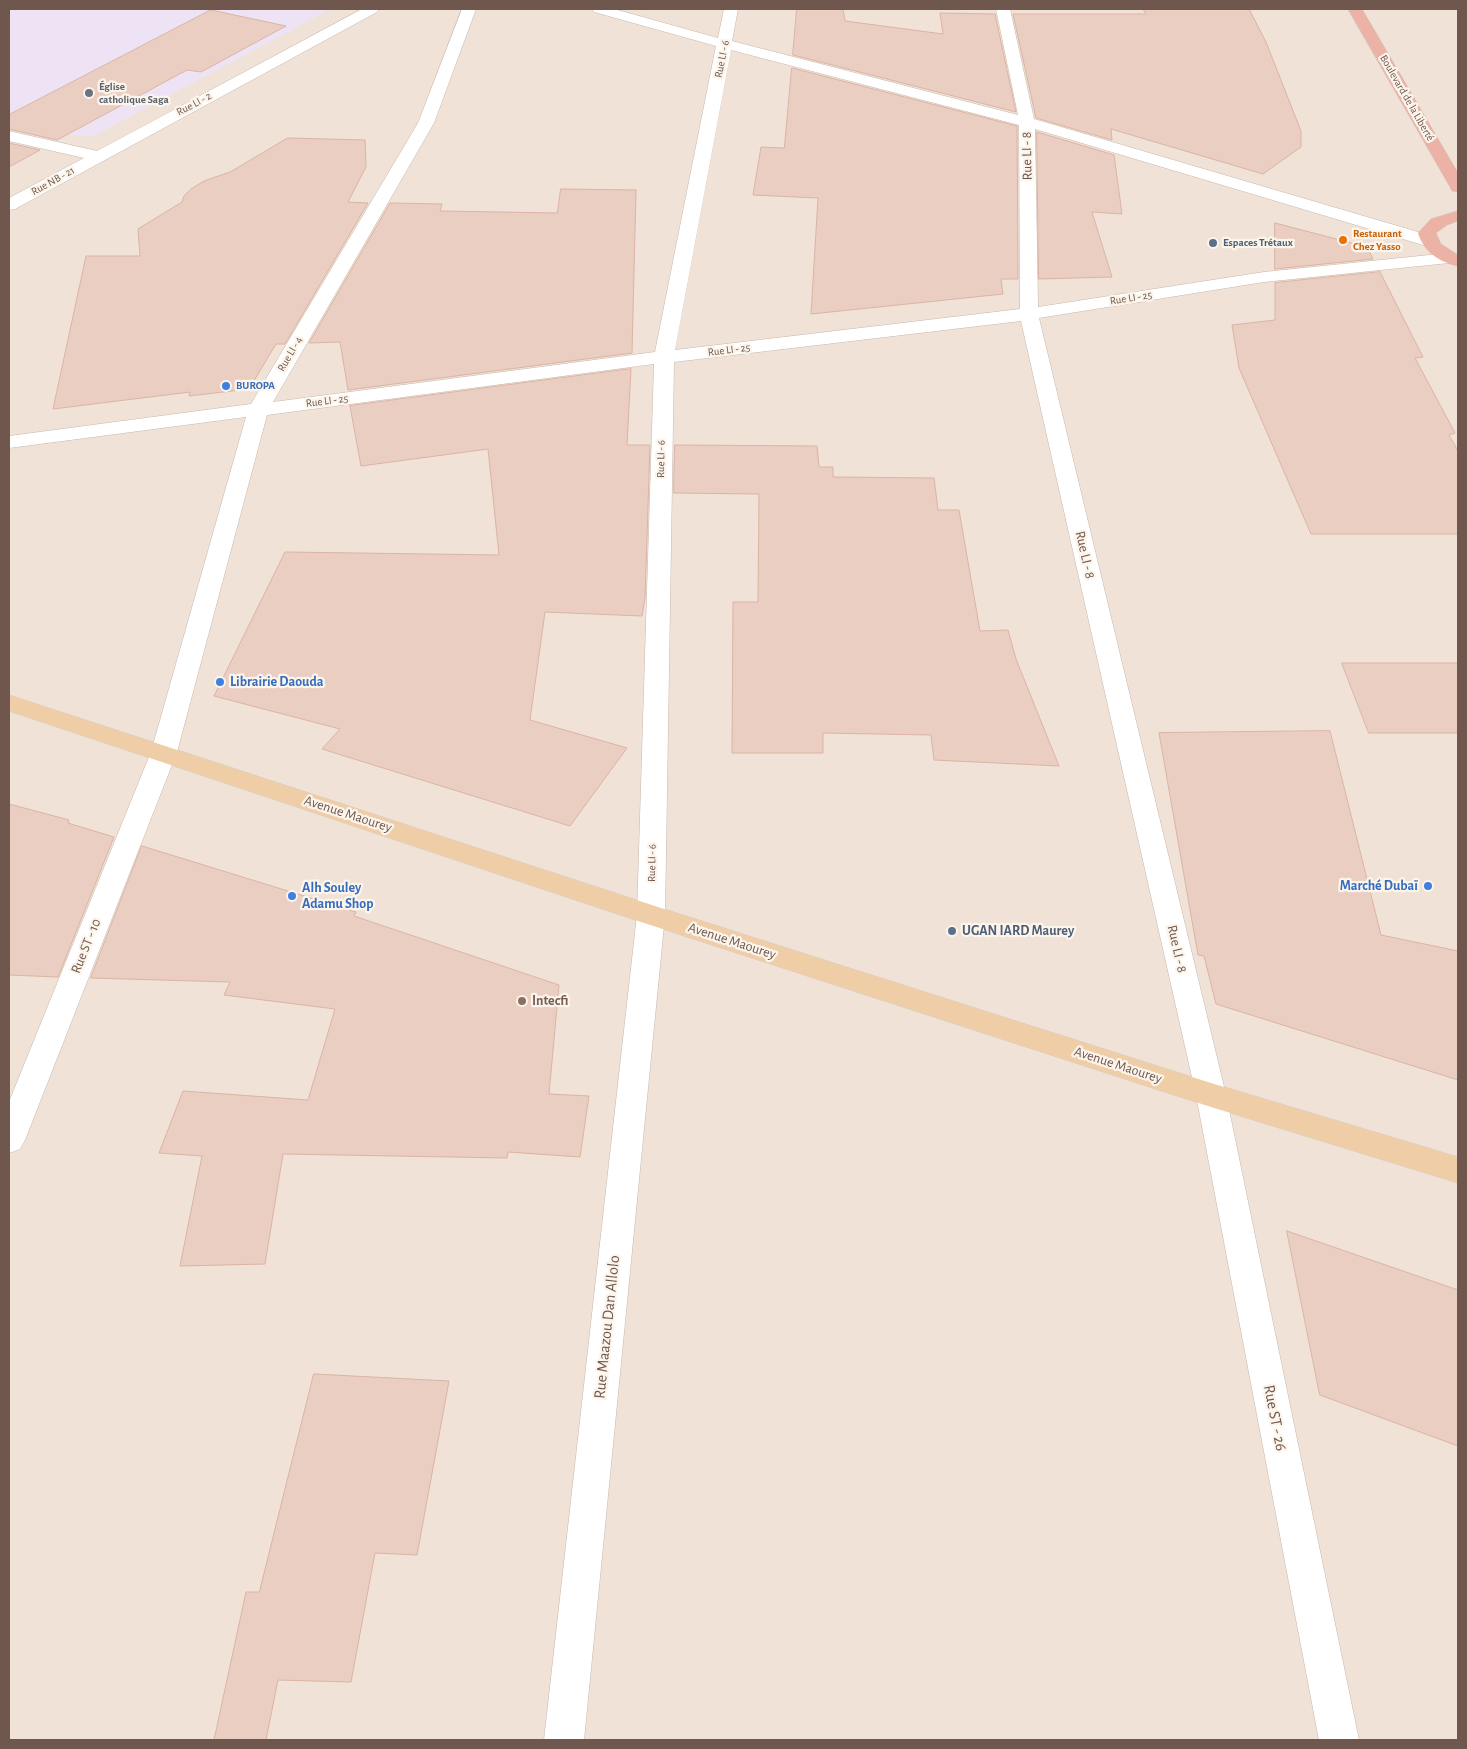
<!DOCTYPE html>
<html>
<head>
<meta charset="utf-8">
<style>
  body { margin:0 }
  #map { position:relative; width:1467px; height:1749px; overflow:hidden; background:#f9f0e6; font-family:"Alegreya Sans",sans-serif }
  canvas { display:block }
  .frame { position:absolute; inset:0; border:10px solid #6f574e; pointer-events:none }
</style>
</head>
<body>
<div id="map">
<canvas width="1467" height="1749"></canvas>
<div class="frame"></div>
</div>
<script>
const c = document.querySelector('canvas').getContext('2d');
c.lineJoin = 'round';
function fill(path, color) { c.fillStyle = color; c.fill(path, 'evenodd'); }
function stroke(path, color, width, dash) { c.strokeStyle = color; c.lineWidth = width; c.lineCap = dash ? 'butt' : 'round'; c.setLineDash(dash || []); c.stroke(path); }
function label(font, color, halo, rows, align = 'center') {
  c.font = font + ' "Alegreya Sans",sans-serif'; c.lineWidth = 4.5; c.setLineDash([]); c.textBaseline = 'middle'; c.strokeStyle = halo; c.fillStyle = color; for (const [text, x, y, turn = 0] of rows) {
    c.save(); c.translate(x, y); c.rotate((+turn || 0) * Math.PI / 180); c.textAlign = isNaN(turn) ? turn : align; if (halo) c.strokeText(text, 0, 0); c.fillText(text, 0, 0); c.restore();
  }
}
fill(new Path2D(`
  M 9,9 L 1458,9 L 1458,1740 L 9,1740 Z`), '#f0e2d6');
fill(new Path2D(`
  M 9,9 L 331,9 L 94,136 L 72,135 L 9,120 Z`), '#ede3f5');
const building = new Path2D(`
  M 797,9 L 843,9 L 845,21 L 943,34 L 940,13 L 995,14 L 1016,112 L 793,55 Z
  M 1143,9 L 1249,9 L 1266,42 L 1301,131 L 1301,147 L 1263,174 L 1111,129 L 1112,140 L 1036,118 L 1013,14 L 1146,14 Z
  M 211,10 L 286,26 L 201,72 L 187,70 L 57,140 L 9,129 L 9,115 Z
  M 792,68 L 1017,126 L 1018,279 L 1001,279 L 1003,294 L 811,314 L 818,198 L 753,195 L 761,147 L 784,148 Z
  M 1037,132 L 1114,155 L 1122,214 L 1092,212 L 1112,277 L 1039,279 Z
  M 288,138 L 365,140 L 366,167 L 348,202 L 368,203 L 285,344 L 276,344 L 249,389 L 189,396 L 190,392 L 53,409 L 86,256 L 140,256 L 138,229 L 182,202 L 184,196 L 191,189 L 204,181 L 230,172 Z
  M 9,143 L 40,150 L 9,167 Z
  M 561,189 L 636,190 L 632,353 L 348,390 L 340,342 L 309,343 L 390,203 L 442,204 L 440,211 L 557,213 Z
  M 1275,223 L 1367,247 L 1373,259 L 1275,269 Z
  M 1380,272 L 1423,357 L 1415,358 L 1455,433 L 1449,435 L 1458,451 L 1458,534 L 1311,534 L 1239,368 L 1232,325 L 1275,320 L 1275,283 Z
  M 631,369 L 627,445 L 650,445 L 645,598 L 642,616 L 545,612 L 530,720 L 627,748 L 570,826 L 322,749 L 340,729 L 214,696 L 285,552 L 499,555 L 488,449 L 361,466 L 350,406 Z
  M 675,445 L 817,446 L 819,467 L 833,467 L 833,477 L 934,478 L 938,510 L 959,510 L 980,631 L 1008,630 L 1016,659 L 1059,766 L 934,760 L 931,735 L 823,733 L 823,753 L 732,753 L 733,602 L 758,602 L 759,494 L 674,493 Z
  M 1342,663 L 1458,663 L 1458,733 L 1369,733 Z
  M 1330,731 L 1381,935 L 1458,951 L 1458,1080 L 1216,1004 L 1204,956 L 1198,955 L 1159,733 Z
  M 9,804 L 69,820 L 68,823 L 114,837 L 58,977 L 9,975 Z
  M 142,846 L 356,912 L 354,916 L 559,985 L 549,1094 L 589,1096 L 580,1157 L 508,1152 L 507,1158 L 283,1154 L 265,1264 L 180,1266 L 202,1156 L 159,1153 L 183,1091 L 308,1100 L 335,1009 L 224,995 L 230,982 L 91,978 Z
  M 1287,1231 L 1458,1290 L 1458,1446 L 1320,1395 Z
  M 314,1374 L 449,1381 L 417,1555 L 375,1553 L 351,1682 L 278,1680 L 266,1740 L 214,1740 L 246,1592 L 259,1592 Z`);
fill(building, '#ebcec2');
stroke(building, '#dbb4a4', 1);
const minor = new Path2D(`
  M 362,9 L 379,9 L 377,12 L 15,209 L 9,210 L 9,198 L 84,158 L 9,141 L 9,131 L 97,151 Z
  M 462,9 L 476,9 L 434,123 L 273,402 L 655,352 L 716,46 L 594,12 L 592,9 L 614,9 L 718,38 L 724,9 L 738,9 L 732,41 L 1018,115 L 996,9 L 1010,9 L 1034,119 L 1435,237 L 1438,241 L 1435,245 L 1429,246 L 1423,245 L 1035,129 L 1038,307 L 1264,272 L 1449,253 L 1455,254 L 1458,258 L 1455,262 L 1449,263 L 1264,282 L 1039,318 L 1226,1095 L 1359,1740 L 1319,1740 L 1196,1095 L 1021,321 L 674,362 L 665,915 L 584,1740 L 544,1740 L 637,915 L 654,364 L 267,415 L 177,752 L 25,1140 L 20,1149 L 9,1153 L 9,1102 L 151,752 L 246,417 L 9,448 L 9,436 L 251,404 L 418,123 ZM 731,50 L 1019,125 L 1020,309 L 675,350 Z`);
const major = new Path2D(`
  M 9,695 L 661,908 L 1211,1083 L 1458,1157 L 1458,1183 L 1211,1107 L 641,922 L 9,711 Z`);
const highway = new Path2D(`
  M 1348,9 L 1362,9 L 1458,173 L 1458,192 L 1452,191 L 1450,187 Z
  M 1458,211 L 1458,221 L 1447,225 L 1436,233 L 1441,244 L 1458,255 L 1458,266 C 1439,262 1424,252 1418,233 L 1431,219 Z`);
stroke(minor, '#c9b8ae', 1);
stroke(major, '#d4cdca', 1);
stroke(highway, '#d4cdca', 1);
fill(minor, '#fff');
fill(major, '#efcea7');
fill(highway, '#ebb2a5');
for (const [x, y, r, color] of [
  [89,93,5,"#6b7280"],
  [1343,240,5,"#e8710a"],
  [1213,243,5,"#5c6f8a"],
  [226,386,5,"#3f7fe0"],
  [220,682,5,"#3f7fe0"],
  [1428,886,5,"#3f7fe0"],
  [292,896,5,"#3f7fe0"],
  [952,931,5,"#5c6f8a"],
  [522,1001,5,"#8d6e63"]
]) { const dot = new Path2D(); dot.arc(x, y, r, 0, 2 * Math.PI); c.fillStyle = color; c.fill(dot); stroke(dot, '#fcf5ec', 2); }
label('11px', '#6f574e', '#fcf5ec', [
  ["Rue LI - 6",722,59,-79],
  ["Boulevard de la Liberté",1407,98,60],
  ["Rue LI - 2",194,104,-28],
  ["Rue NB - 21",53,181,-29],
  ["Rue LI - 25",1131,298,-9],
  ["Rue LI - 25",729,350,-7],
  ["Rue LI - 4",290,354,-60],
  ["Rue LI - 25",327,401,-7],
  ["Rue LI - 6",661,459,-89],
  ["Rue LI - 6",652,863,-89]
]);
label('bold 11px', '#5b616d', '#fcf5ec', [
  ["Église",99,87],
  ["catholique Saga",99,100]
], 'left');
label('bold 11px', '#c56008', '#fcf5ec', [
  ["Restaurant",1353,234],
  ["Chez Yasso",1353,247]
], 'left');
label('bold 11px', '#4e5e75', '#fcf5ec', [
  ["Espaces Trétaux",1223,243]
], 'left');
label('bold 11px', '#366cbe', '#fcf5ec', [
  ["BUROPA",236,386]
], 'left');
label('14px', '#6f574e', '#fcf5ec', [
  ["Rue LI - 8",1027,156,-91],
  ["Rue LI - 8",1085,555,77],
  ["Avenue Maourey",348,814,18],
  ["Avenue Maourey",732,941,18],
  ["Rue ST - 10",86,946,-68],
  ["Rue LI - 8",1177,949,77],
  ["Avenue Maourey",1118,1065,18]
]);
label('bold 14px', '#366cbe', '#fcf5ec', [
  ["Librairie Daouda",230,682],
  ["Marché Dubaï",1418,886,"right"],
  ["Alh Souley",302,888],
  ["Adamu Shop",302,904]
], 'left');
label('bold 14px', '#4e5e75', '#fcf5ec', [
  ["UGAN IARD Maurey",962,931]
], 'left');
label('bold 14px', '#785e54', '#fcf5ec', [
  ["Intecfi",532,1001]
], 'left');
label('16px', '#6f574e', '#fcf5ec', [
  ["Rue Maazou Dan Allolo",607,1327,-84],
  ["Rue ST - 26",1275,1418,79]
]);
</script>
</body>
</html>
